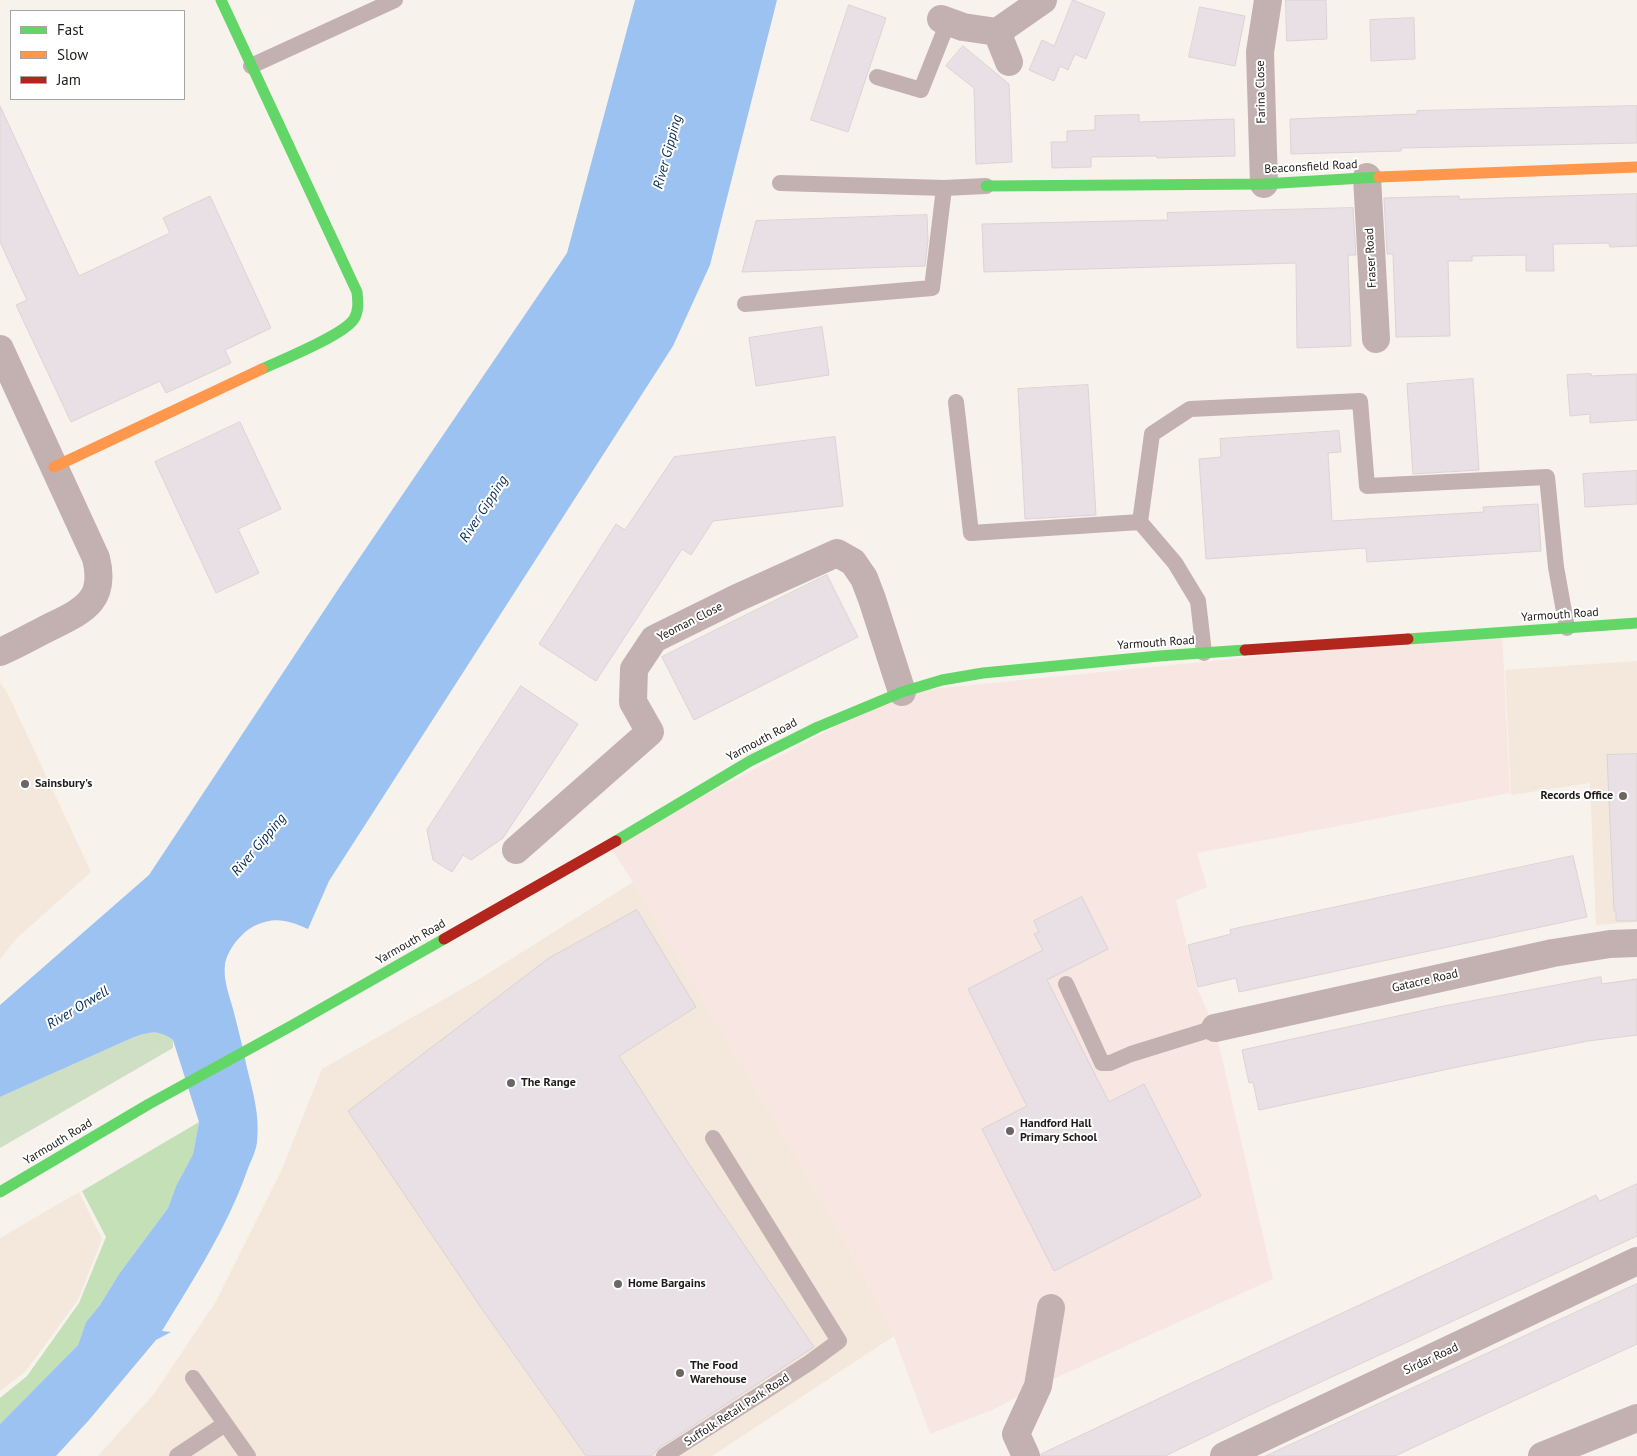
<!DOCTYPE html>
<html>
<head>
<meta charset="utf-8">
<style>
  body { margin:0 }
  #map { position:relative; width:1637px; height:1456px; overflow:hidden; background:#f8f2ed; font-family:"PT Sans",sans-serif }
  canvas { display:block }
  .legend { position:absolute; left:10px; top:10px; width:175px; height:90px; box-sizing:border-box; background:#fff; border:1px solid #a5a4a3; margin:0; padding:6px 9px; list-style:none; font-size:15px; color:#1f1b18 }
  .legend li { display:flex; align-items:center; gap:10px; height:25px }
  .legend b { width:25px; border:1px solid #a5a4a3 }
</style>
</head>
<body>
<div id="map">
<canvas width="1637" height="1456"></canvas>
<ul class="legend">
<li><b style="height:6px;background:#63d668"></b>Fast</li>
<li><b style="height:6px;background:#ff974d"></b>Slow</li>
<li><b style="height:6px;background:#b3261e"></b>Jam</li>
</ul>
</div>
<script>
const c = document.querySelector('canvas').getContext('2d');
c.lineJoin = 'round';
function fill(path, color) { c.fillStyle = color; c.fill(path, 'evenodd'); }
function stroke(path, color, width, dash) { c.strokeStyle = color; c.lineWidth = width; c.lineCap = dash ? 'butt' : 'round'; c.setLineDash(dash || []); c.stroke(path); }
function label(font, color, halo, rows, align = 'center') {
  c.font = font + ' "PT Sans",sans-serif'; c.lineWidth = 4; c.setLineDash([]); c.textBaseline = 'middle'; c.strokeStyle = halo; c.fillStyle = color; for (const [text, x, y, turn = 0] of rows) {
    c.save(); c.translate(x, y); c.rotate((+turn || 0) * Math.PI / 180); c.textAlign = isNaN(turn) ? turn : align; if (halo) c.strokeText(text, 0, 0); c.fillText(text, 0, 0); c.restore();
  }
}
fill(new Path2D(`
  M 1637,661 L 1637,922 L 1596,925 L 1590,783 L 1511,795 L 1505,670 Z
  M 0,683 L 7,692 L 91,872 L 17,938 L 0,959 Z
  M 633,882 L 842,1235 L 894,1336 L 712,1456 L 98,1456 L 154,1394 L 215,1303 L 281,1171 L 322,1069 L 481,978 Z
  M 79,1192 L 102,1239 L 78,1300 L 25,1372 L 0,1391 L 0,1238 Z`), '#f3e8db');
fill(new Path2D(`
  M 1502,632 L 1510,793 L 1197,853 L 1207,887 L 1176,900 L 1197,988 L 1215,1028 L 1273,1279 L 1038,1386 L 992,1410 L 930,1434 L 894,1336 L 842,1235 L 633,882 L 609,845 L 902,692 Z`), '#f7e6e1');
fill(new Path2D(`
  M 148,1032 L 164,1033 L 173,1040 L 173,1048 L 0,1148 L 0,1097 L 132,1038 Z`), '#cedfc4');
fill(new Path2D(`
  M 199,1122 L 193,1154 L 176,1186 L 168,1208 L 119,1274 L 100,1305 L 86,1322 L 78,1345 L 0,1424 L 0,1398 L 27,1376 L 79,1303 L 106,1237 L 82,1191 Z`), '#c3e0b7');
fill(new Path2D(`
  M 635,0 L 777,0 L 710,265 L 673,346 L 329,881 L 308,929 C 289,920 274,916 254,926 C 241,933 228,949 225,964 C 223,980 229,994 233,1009 C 238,1028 243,1048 247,1068 C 253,1092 260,1116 257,1142 C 256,1152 250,1162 247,1171 C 227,1228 193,1280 162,1331 L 171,1332 L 156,1340 L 89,1420 L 56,1456 L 0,1456 L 0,1424 L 78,1345 L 86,1322 L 100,1305 L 119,1274 L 168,1208 L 176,1186 L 193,1154 L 199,1122 L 173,1040 C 158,1029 149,1032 132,1038 L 0,1097 L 0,1005 L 149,875 L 341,585 L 567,253 Z`), '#9bc2f0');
const building = new Path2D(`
  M 1073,0 L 1105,13 L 1086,59 L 1075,54 L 1068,70 L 1060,66 L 1054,81 L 1029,70 L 1042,40 L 1054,46 Z
  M 1286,0 L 1326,0 L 1327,39 L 1287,41 Z
  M 849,5 L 886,18 L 848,132 L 811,120 Z
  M 1200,7 L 1245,16 L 1235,66 L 1189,57 Z
  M 1414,18 L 1415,59 L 1371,61 L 1370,20 Z
  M 963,46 L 1009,84 L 1012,162 L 976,164 L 974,88 L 946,66 Z
  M 0,106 L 79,276 L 170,233 L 163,218 L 210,196 L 271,328 L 225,350 L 231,363 L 166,393 L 160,381 L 71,422 L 16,305 L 27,300 L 0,242 Z
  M 1637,106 L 1637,143 L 1401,148 L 1401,151 L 1291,154 L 1290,119 L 1417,114 L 1417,111 Z
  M 1139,115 L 1139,122 L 1234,119 L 1235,156 L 1157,158 L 1157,156 L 1091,157 L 1091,167 L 1052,168 L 1051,142 L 1067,142 L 1067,131 L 1095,130 L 1095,116 Z
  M 1637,194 L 1637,246 L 1610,247 L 1609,243 L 1553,244 L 1554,271 L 1526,271 L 1526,255 L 1472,256 L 1472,261 L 1448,261 L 1450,336 L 1396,337 L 1393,254 L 1387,254 L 1384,198 L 1459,196 L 1459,199 Z
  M 1353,208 L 1356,255 L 1348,255 L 1351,346 L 1297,348 L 1296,263 L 984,272 L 982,224 L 1168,220 L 1167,213 Z
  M 927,215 L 928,240 L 925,266 L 742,272 L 756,221 Z
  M 822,327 L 829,375 L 756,386 L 749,338 Z
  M 1591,374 L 1591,376 L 1637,374 L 1637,420 L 1590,423 L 1590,414 L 1570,416 L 1567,375 Z
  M 1473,379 L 1479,470 L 1413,474 L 1407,384 Z
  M 1088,385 L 1096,515 L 1025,519 L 1018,389 Z
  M 240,422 L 281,509 L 238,529 L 259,573 L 216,593 L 155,462 Z
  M 1339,431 L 1341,452 L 1328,453 L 1332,521 L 1484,512 L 1483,507 L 1538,504 L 1541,551 L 1367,562 L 1366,548 L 1206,559 L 1199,459 L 1221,457 L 1220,439 Z
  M 835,437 L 843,506 L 713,521 L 691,555 L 682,549 L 596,681 L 539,644 L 616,524 L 625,530 L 674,457 Z
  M 1637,471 L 1637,504 L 1585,507 L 1583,474 Z
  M 827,575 L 858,637 L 694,720 L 662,657 Z
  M 521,686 L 578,724 L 503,838 L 471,860 L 463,855 L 452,872 L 433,860 L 427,830 Z
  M 1637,754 L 1637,921 L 1616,921 L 1616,911 L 1614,911 L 1607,755 Z
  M 1573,856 L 1587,917 L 1239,992 L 1236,978 L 1198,987 L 1188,945 L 1231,934 L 1230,930 Z
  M 1082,897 L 1108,949 L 1047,980 L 1109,1102 L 1144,1084 L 1201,1196 L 1054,1271 L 982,1129 L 1027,1106 L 968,989 L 1043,950 L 1034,934 L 1039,932 L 1034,921 Z
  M 637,910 L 696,1007 L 619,1056 L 689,1164 L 814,1347 L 659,1448 L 651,1456 L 586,1456 L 482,1309 L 348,1111 L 549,958 Z
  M 1601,977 L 1602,984 L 1637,979 L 1637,1035 L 1588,1041 L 1462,1066 L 1259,1110 L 1253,1082 L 1249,1083 L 1242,1050 L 1439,1007 Z
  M 1637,1184 L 1637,1236 L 1269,1406 L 1165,1456 L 1041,1456 L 1041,1454 L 1194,1382 L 1596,1195 L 1599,1201 Z
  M 1637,1284 L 1637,1344 L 1429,1440 L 1395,1456 L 1266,1456 Z`);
fill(building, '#e9e0e6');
stroke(building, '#d9d4d4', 1);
stroke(new Path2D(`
  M 251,66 L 395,0
  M 877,77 L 921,90 L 948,22
  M 780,183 L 944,188 L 986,186
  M 745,304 L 932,288 L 944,188
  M 956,402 L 971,533 L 1140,522 L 1175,563 L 1198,601 L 1204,653
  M 1140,522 L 1152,434 L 1190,409 L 1360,401 L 1367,486 L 1547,477 L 1556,567 L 1567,628
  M 1066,984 L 1102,1063 L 1110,1063 L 1131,1054 L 1215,1028
  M 193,1378 L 248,1456
  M 177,1456 L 225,1424
  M 664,1456 L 809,1363 L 839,1341 L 713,1138`), '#c3b1b2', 16);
stroke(new Path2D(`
  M 941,19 L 963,27 L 997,32 L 1043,0
  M 997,32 L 1009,62
  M 1367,177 L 1376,339
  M 1264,184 L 1260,52 L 1268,0
  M 0,349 L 96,558 C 107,602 82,611 48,628 C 32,636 17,645 0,652
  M 516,850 L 650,732 L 633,702 L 634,669 L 654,639 L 737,598 L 837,553 L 853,562 L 864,578 L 872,599 L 902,692
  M 1215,1028 L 1553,953 L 1610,944 L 1637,943
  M 1026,1456 L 1016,1434 L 1038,1386 L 1051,1308
  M 1224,1456 L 1637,1261
  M 1542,1456 L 1637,1418`), '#c3b1b2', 28);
stroke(new Path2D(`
  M 221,0 L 357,292 C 358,301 359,311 354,319 C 344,335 282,360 262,369
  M 986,186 L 1264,184 L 1379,177
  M 1408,639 L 1637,623
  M 616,841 L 750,761 L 818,727 L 902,692 L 942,680 L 983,673 L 1159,656 L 1245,650
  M 0,1192 L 149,1104 L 291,1026 L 444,939`), '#63d668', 11);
stroke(new Path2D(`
  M 1379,177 L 1637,167
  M 54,467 L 262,369`), '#ff974d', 11);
stroke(new Path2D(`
  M 1245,650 L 1408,639
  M 444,939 L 616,841`), '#b3261e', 11);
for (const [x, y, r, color] of [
  [25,784,5,"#6b6663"],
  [1623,796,5,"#6b6663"],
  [511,1083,5,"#6b6663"],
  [1010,1131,5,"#6b6663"],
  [618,1284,5,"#6b6663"],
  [680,1373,5,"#6b6663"]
]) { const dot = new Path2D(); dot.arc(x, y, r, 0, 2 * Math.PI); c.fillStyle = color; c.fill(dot); stroke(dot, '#fff', 2); }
label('12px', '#1f1b18', '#fff', [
  ["Farina Close",1261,92,-91],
  ["Beaconsfield Road",1311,167,-3],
  ["Fraser Road",1371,258,-93],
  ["Yarmouth Road",1560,615,-4],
  ["Yeoman Close",690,622,-27],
  ["Yarmouth Road",1156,643,-4],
  ["Yarmouth Road",762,740,-28],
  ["Yarmouth Road",411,942,-30],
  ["Gatacre Road",1425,981,-13],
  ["Yarmouth Road",58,1142,-31],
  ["Sirdar Road",1431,1359,-25],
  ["Suffolk Retail Park Road",737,1410,-33]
]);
label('bold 12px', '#1f1b18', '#fff', [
  ["Sainsbury's",35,784],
  ["Records Office",1613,796,"right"],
  ["The Range",521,1083],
  ["Handford Hall",1020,1124],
  ["Primary School",1020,1138],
  ["Home Bargains",628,1284],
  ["The Food",690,1366],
  ["Warehouse",690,1380]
], 'left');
label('italic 14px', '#002952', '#fff', [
  ["River Gipping",668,152,-75],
  ["River Gipping",484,509,-57],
  ["River Gipping",259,845,-50],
  ["River Orwell",78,1008,-31]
]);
</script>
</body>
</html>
